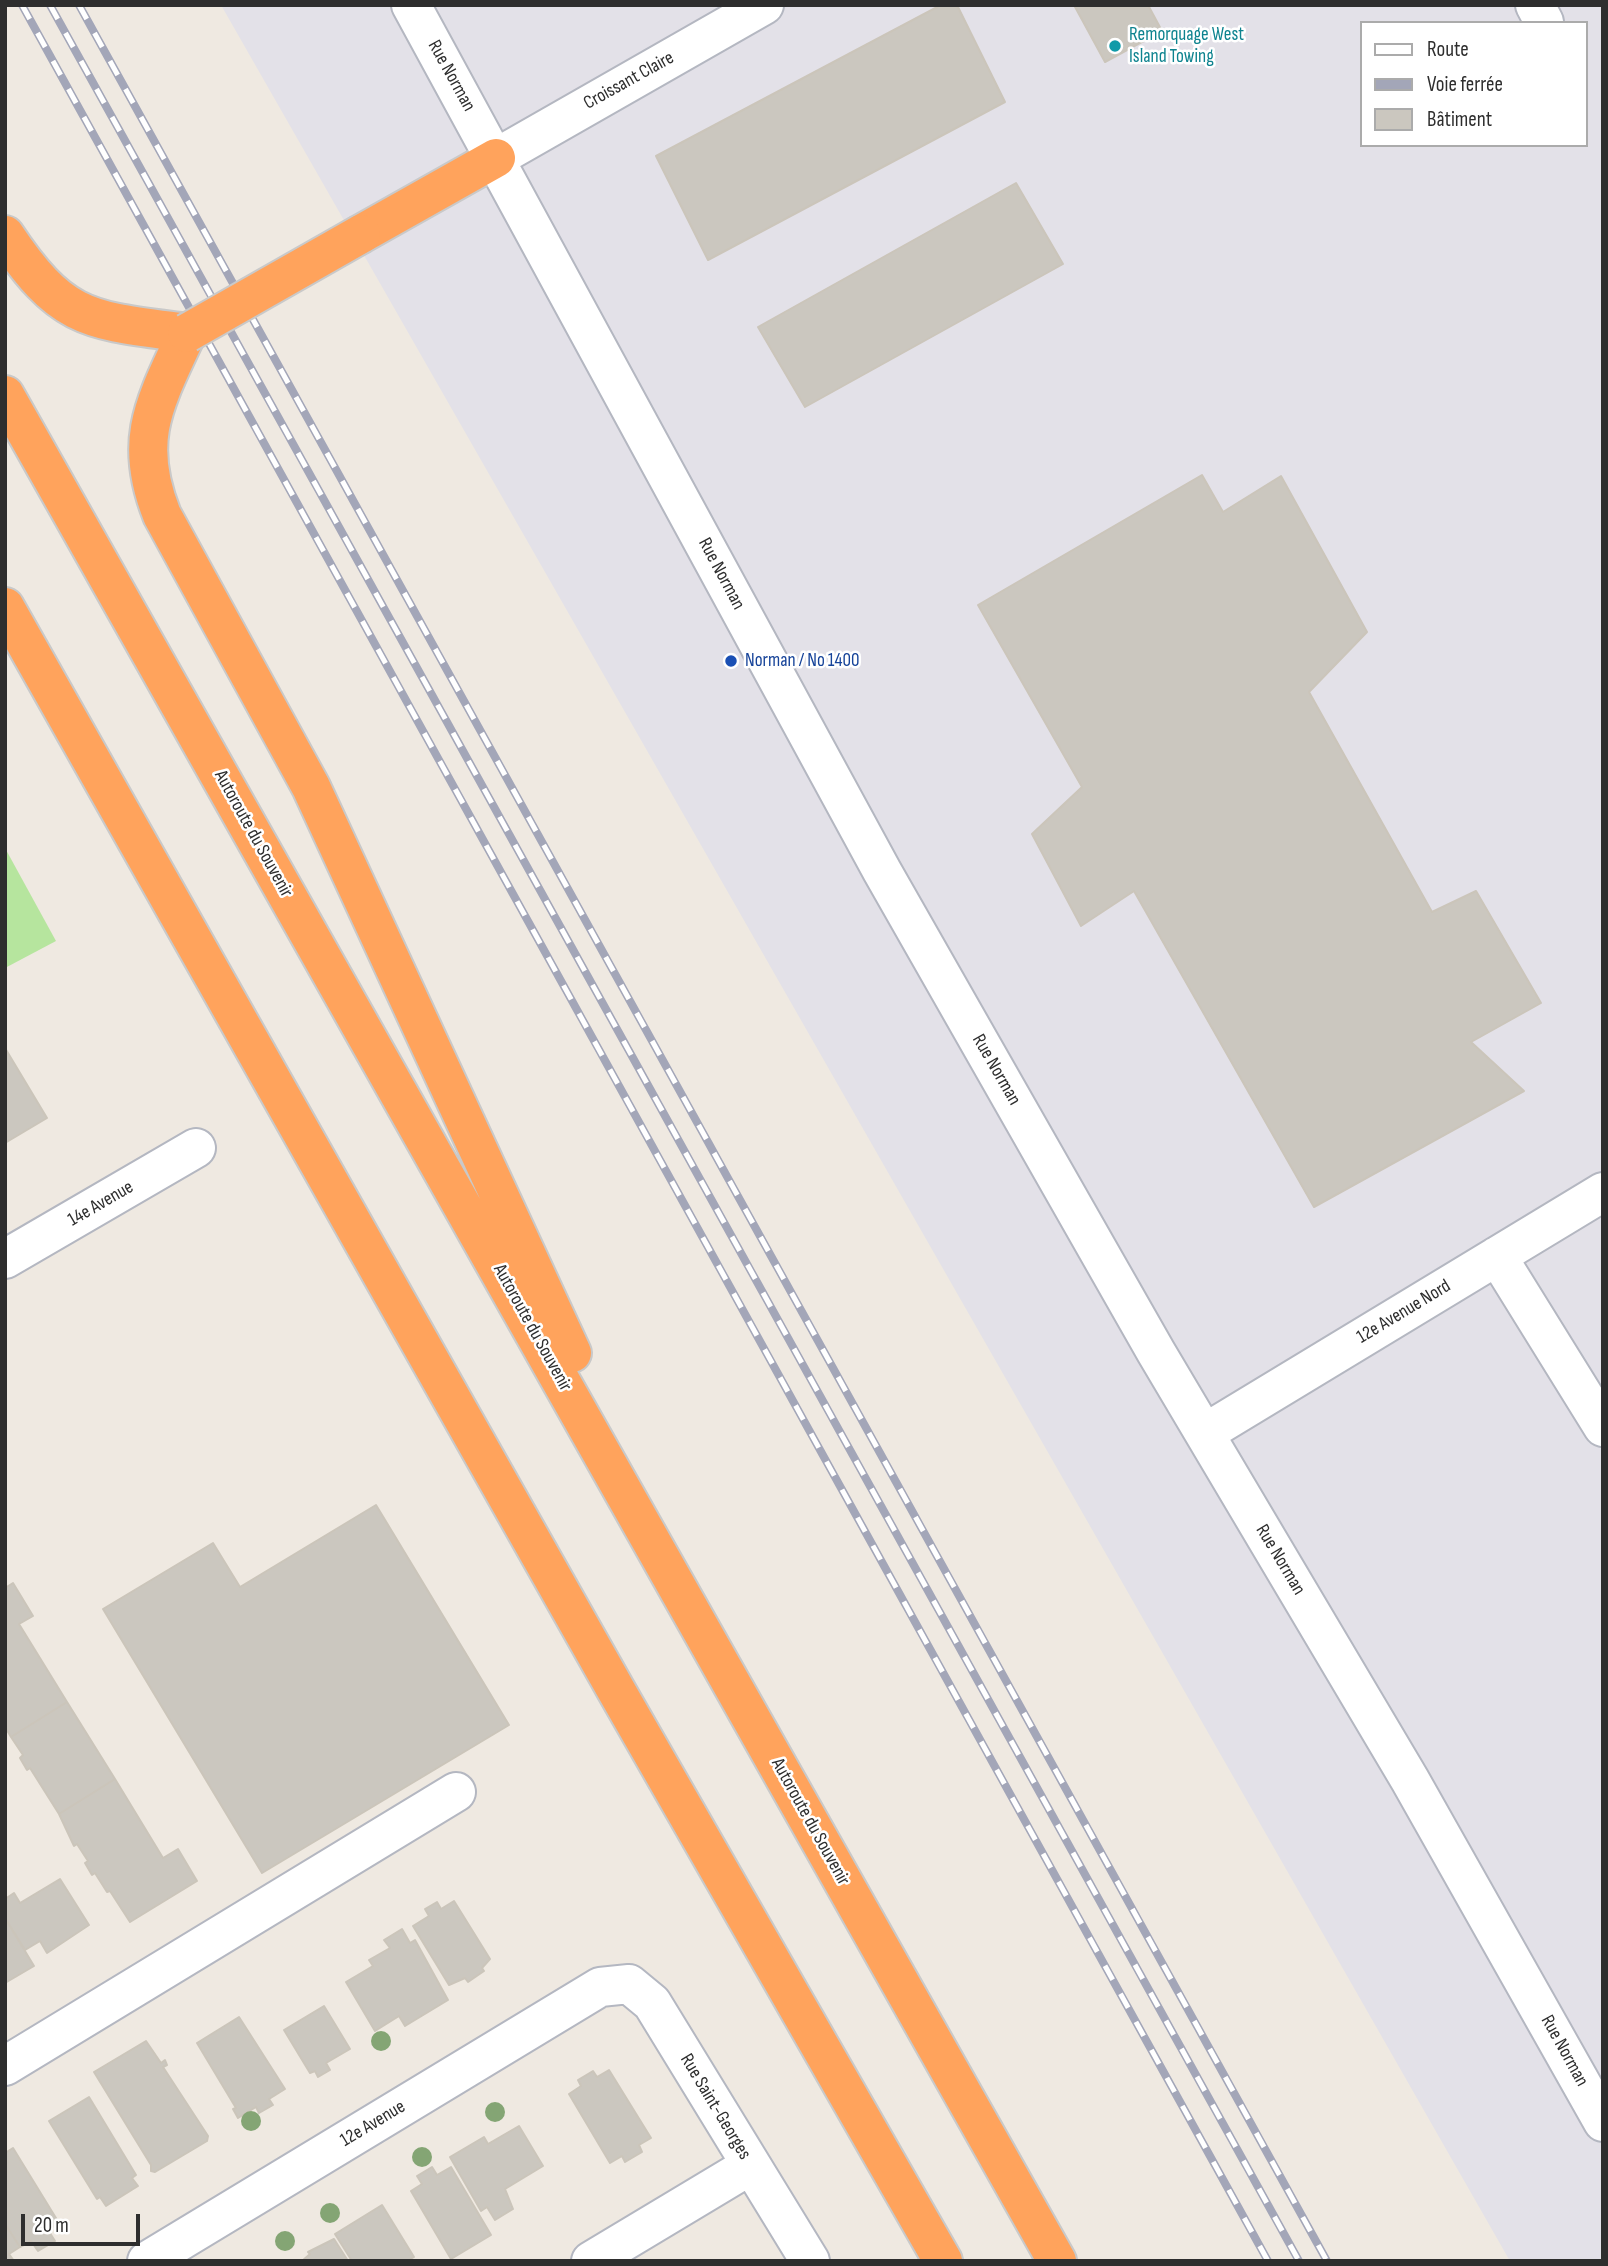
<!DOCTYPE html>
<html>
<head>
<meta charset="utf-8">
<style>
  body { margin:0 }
  #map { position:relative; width:1608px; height:2266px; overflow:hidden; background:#efe9e1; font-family:"Sofia Sans Condensed",sans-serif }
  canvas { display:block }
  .frame { position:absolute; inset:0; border:7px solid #2e2e2e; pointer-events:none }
  .legend { position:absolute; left:1360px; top:21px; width:228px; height:126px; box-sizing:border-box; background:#fff; border:2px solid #ababab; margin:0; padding:9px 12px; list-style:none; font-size:21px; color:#2e2e2e }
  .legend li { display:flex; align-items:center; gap:14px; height:35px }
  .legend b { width:35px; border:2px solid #ababab }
  .scale { position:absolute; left:21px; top:2214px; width:119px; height:32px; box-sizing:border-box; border:4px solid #2e2e2e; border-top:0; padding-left:9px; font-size:21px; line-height:24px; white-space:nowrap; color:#2e2e2e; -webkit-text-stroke:5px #fff; paint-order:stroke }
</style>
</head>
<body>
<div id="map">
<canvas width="1608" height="2266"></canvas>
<div class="frame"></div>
<ul class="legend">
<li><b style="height:9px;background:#fff"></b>Route</li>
<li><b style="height:9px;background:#a3a6b8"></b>Voie ferrée</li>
<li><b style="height:19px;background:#cbc7bf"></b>Bâtiment</li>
</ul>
<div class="scale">20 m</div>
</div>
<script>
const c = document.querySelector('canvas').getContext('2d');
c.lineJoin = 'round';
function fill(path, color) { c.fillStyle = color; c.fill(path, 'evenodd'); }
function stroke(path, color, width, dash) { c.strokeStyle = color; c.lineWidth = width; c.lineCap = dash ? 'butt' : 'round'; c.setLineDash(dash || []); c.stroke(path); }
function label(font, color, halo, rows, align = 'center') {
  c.font = font + ' "Sofia Sans Condensed",sans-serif'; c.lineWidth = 5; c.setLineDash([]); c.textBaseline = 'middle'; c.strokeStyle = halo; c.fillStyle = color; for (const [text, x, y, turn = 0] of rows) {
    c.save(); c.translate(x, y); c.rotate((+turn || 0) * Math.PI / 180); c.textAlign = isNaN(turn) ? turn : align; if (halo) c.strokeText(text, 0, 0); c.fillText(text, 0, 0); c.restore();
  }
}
fill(new Path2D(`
  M 221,5 L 1603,5 L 1603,2261 L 1510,2261 ZM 1361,23 L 1585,23 L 1585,145 L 1361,145 Z`), '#e3e1e8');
fill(new Path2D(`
  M 5,848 L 56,941 L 5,968 Z`), '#b6e59e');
const building = new Path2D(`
  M 941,5 L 957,5 L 1005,102 L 708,260 L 656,156 Z
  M 1074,5 L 1148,5 L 1162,31 L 1105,62 Z
  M 1016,183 L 1063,264 L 805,407 L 758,327 Z
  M 1202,475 L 1223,512 L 1281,476 L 1367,632 L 1309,692 L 1432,912 L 1476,891 L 1541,1003 L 1471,1042 L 1524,1091 L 1314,1207 L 1134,891 L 1081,926 L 1032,834 L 1082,787 L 978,605 Z
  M 5,1048 L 47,1118 L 5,1143 Z
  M 376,1505 L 509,1725 L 262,1873 L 103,1609 L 213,1543 L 240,1587 Z
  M 13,1583 L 33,1616 L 19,1624 L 67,1702 L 11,1737 L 5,1727 L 5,1588 Z
  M 67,1702 L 115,1779 L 59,1814 L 30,1768 L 27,1770 L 20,1758 L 23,1755 L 11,1737 Z
  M 115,1779 L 163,1858 L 178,1849 L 197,1881 L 130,1922 L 110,1891 L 107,1892 L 95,1873 L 92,1875 L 85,1863 L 88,1861 L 77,1844 L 74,1846 L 59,1814 Z
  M 60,1879 L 89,1925 L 47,1953 L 40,1941 L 25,1950 L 5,1918 L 5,1899 L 14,1893 L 20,1903 Z
  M 454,1901 L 490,1959 L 482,1968 L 484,1971 L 468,1982 L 465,1978 L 449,1985 L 413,1926 L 429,1916 L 425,1909 L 437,1902 L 441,1909 Z
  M 5,1918 L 34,1966 L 5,1983 Z
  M 402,1929 L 410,1943 L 415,1940 L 448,2000 L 405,2026 L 399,2016 L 375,2031 L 346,1982 L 373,1966 L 369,1960 L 390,1948 L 384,1940 Z
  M 324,2006 L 350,2049 L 326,2063 L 330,2070 L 318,2077 L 315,2071 L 310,2073 L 284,2030 Z
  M 239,2017 L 285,2089 L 269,2099 L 273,2105 L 259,2113 L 256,2107 L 238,2118 L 233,2109 L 236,2108 L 197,2043 Z
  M 146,2041 L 161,2063 L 165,2060 L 167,2065 L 163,2067 L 208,2136 L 207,2141 L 155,2172 L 151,2171 L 151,2165 L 94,2072 Z
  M 609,2070 L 651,2138 L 639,2145 L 642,2152 L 625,2162 L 622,2156 L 610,2163 L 569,2094 L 581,2086 L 578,2080 L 593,2071 L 597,2077 Z
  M 89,2097 L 136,2175 L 132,2178 L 138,2186 L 106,2206 L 100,2197 L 97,2199 L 49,2121 Z
  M 519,2126 L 543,2166 L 505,2189 L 513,2209 L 495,2220 L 487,2207 L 481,2211 L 450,2157 L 484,2137 L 488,2144 Z
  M 13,2148 L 59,2223 L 48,2230 L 55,2241 L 38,2251 L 31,2241 L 20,2247 L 5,2224 L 5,2153 Z
  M 432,2167 L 437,2175 L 451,2167 L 491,2235 L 451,2259 L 411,2191 L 422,2184 L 417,2176 Z
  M 382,2205 L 414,2257 L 407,2261 L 352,2261 L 335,2234 Z
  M 5,2224 L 20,2247 L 9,2254 L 14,2261 L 5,2261 Z
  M 334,2239 L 348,2261 L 302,2261 L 310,2254 L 308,2252 Z`);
fill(building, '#cbc7bf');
stroke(building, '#cbc5ba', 2);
const minor = new Path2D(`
  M 411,5 L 882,871 L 1156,1352 L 1410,1780 L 1603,2122
  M 1535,5 L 1544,22
  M 496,158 L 764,5
  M 1497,1256 L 1603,1427
  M 5,1259 L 196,1148
  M 1205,1433 L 1603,1192
  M 5,2066 L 456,1792
  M 147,2261 L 600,1987 L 629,1984 L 652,2003 L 810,2261
  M 591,2261 L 751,2165`);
const highway = new Path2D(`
  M 361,234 L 496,158
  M 5,235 C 63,322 89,320 187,333 C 155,402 132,440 162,515 L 311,787 L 572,1353
  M 5,395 L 1057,2261
  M 5,607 L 616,1690 L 943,2261`);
stroke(minor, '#b4b7c1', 42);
stroke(highway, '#c9c9c9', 42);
stroke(minor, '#fff', 38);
stroke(highway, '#ffa35c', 38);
const rail = new Path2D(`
  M 22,5 L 1268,2261
  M 50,5 L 1299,2261
  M 79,5 L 1327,2261`);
stroke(rail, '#a3a6b8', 8);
stroke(rail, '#fff', 5, [16]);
const highwayBridge = new Path2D(`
  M 187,333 L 361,234`);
stroke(highwayBridge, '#c9c9c9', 42, []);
stroke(highwayBridge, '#ffa35c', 38);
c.fillStyle = '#84a574';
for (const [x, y] of [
  [381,2041],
  [495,2112],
  [251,2121],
  [422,2157],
  [330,2213],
  [285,2241]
]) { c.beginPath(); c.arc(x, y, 10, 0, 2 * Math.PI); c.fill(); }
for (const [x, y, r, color] of [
  [1115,46,7,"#0f9aa8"],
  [731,661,7,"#1a4fb4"]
]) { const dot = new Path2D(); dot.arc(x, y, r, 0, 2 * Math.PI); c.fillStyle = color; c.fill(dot); stroke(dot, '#fff', 2.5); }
label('19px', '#0d838f', '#fff', [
  ["Remorquage West",1129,35],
  ["Island Towing",1129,57]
], 'left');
label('19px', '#2e2e2e', '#fff', [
  ["Rue Norman",451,76,61],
  ["Croissant Claire",629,81,-29],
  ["Rue Norman",721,574,62],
  ["Autoroute du Souvenir",253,834,61],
  ["Rue Norman",996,1070,60],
  ["14e Avenue",101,1204,-30],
  ["12e Avenue Nord",1404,1312,-31],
  ["Autoroute du Souvenir",532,1328,61],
  ["Rue Norman",1280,1560,59],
  ["Autoroute du Souvenir",810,1822,61],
  ["Rue Norman",1564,2051,61],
  ["Rue Saint-Georges",715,2107,59],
  ["12e Avenue",373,2124,-31]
]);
label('19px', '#164399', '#fff', [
  ["Norman / No 1400",745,661]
], 'left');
</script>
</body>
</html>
